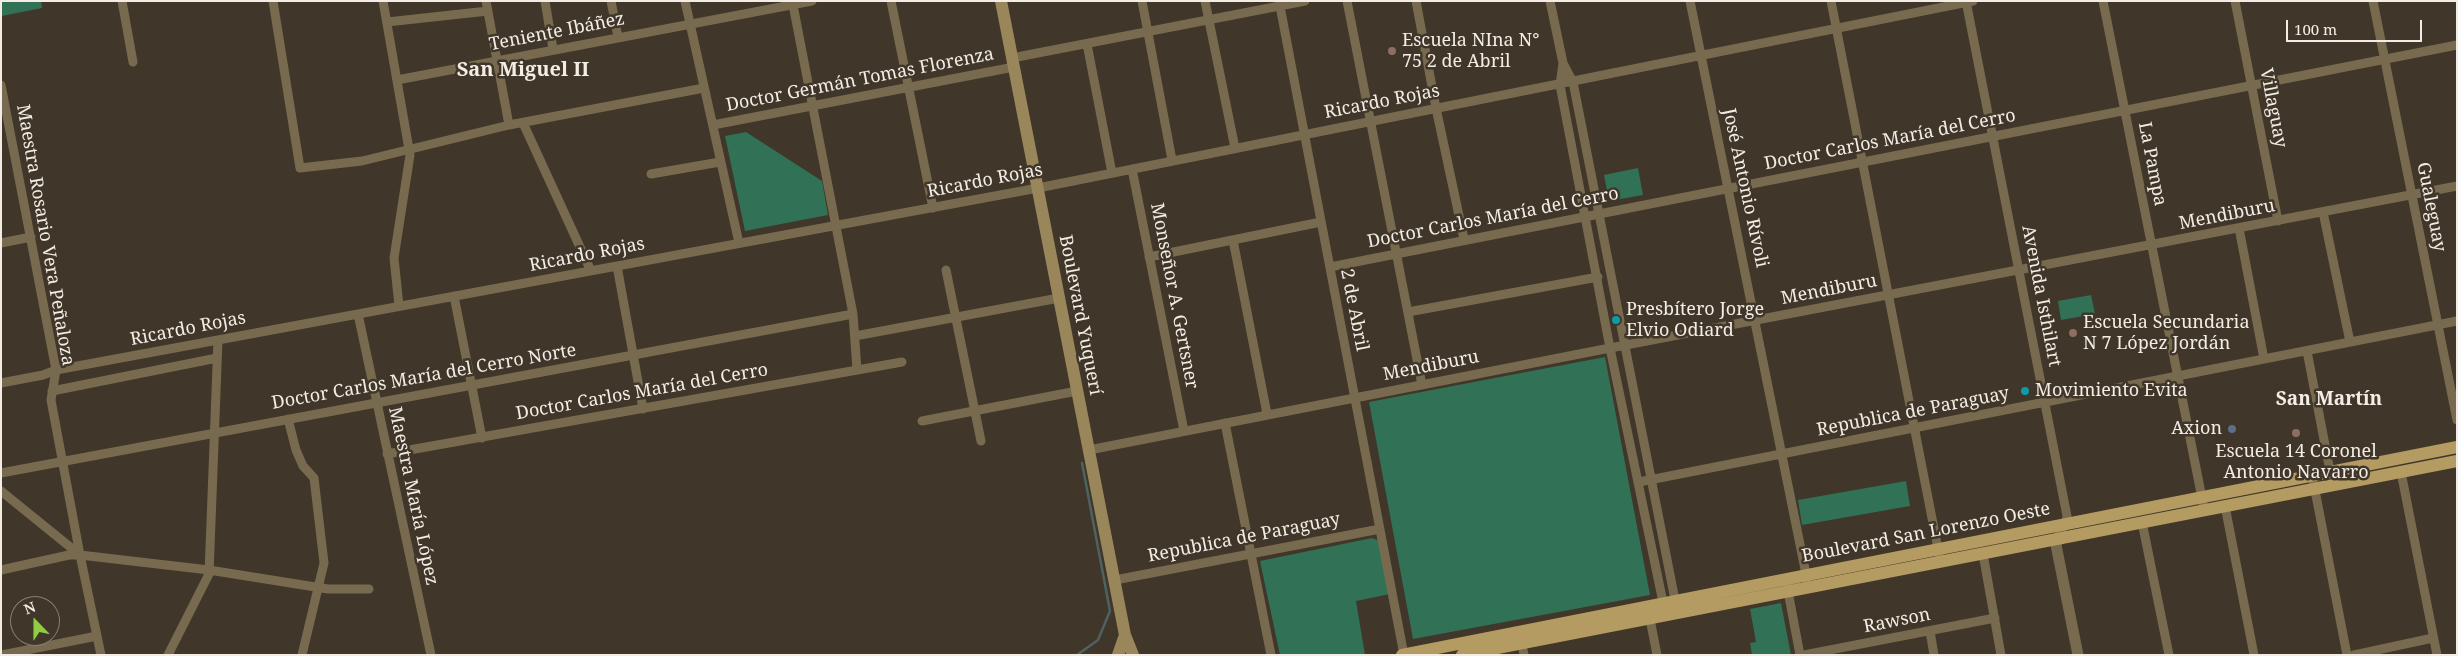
<!DOCTYPE html>
<html>
<head>
<meta charset="utf-8">
<style>
  body { margin:0 }
  #map { position:relative; width:2458px; height:656px; overflow:hidden; background:#403629; font-family:"Noto Serif",serif }
  canvas { display:block }
  .frame { position:absolute; inset:0; border:2px solid #f3ede5; pointer-events:none }
  .north { position:absolute; left:10px; top:596px; width:50px; height:50px; box-sizing:border-box; background:#403629; border:1px solid #887f74; border-radius:50%; rotate:338deg; font-size:14px; font-weight:700; line-height:20px; text-align:center; color:#f3ede5 }
  .north::after { content:''; display:block; margin:auto; width:18px; height:22px; background:#90cd41; clip-path:polygon(50% 0,100% 100%,50% 72%,0 100%) }
  .scale { position:absolute; left:2286px; top:20px; width:136px; height:22px; box-sizing:border-box; border:2px solid #f3ede5; border-top:0; padding-left:6px; font-size:15px; line-height:18px; white-space:nowrap; color:#f3ede5; -webkit-text-stroke:4px #403629; paint-order:stroke }
</style>
</head>
<body>
<div id="map">
<canvas width="2458" height="656"></canvas>
<div class="frame"></div>
<div class="north">N</div>
<div class="scale">100 m</div>
</div>
<script>
const c = document.querySelector('canvas').getContext('2d');
c.lineJoin = 'round';
function fill(path, color) { c.fillStyle = color; c.fill(path, 'evenodd'); }
function stroke(path, color, width, dash) { c.strokeStyle = color; c.lineWidth = width; c.lineCap = dash ? 'butt' : 'round'; c.setLineDash(dash || []); c.stroke(path); }
function label(font, color, halo, rows, align = 'center') {
  c.font = font + ' "Noto Serif",serif'; c.lineWidth = 5; c.setLineDash([]); c.textBaseline = 'middle'; c.strokeStyle = halo; c.fillStyle = color; for (const [text, x, y, turn = 0] of rows) {
    c.save(); c.translate(x, y); c.rotate((+turn || 0) * Math.PI / 180); c.textAlign = isNaN(turn) ? turn : align; if (halo) c.strokeText(text, 0, 0); c.fillText(text, 0, 0); c.restore();
  }
}
fill(new Path2D(`
  M 1,1 L 41,1 L 42,8 L 2,16 Z
  M 746,132 L 822,181 L 828,215 L 745,231 L 725,136 Z
  M 1638,168 L 1643,195 L 1609,201 L 1604,175 Z
  M 2091,295 L 2095,314 L 2061,320 L 2058,301 Z
  M 1605,357 L 1650,595 L 1413,639 L 1369,402 Z
  M 1906,481 L 1910,506 L 1802,525 L 1798,500 Z
  M 1372,538 L 1380,541 L 1390,594 L 1356,601 L 1365,655 L 1280,655 L 1260,561 Z
  M 1781,603 L 1791,655 L 1752,655 L 1750,643 L 1756,642 L 1750,609 Z`), '#317156');
stroke(new Path2D(`
  M 1077,655 L 1098,640 L 1110,611 L 1082,463`), '#4d6261', 2.5);
stroke(new Path2D(`
  M 122,1 L 133,62
  M 273,1 L 300,168 L 362,161 L 509,125 L 704,88
  M 383,1 L 410,155 L 394,258 L 399,306
  M 486,1 L 509,125
  M 545,1 L 553,49
  M 611,1 L 618,37
  M 685,1 L 739,243
  M 891,1 L 933,208
  M 1142,1 L 1172,160
  M 1205,1 L 1235,148
  M 1279,1 L 1404,655
  M 1347,1 L 1422,385
  M 1416,1 L 1436,108 L 1464,239
  M 1550,1 L 1563,63 L 1573,82 L 1676,605
  M 1690,1 L 1807,579
  M 1831,1 L 1939,554
  M 1966,1 L 2067,516 L 2066,523
  M 2103,1 L 2203,503
  M 2235,1 L 2278,221
  M 2373,1 L 2457,420
  M 793,5 L 853,314 L 857,370
  M 387,22 L 488,11
  M 1087,44 L 1112,173
  M 1012,58 L 1305,1
  M 1563,63 L 1560,85 L 1610,348 L 1664,607
  M 397,80 L 812,1
  M 1,85 L 56,370 L 51,400 L 80,555 L 101,655
  M 523,123 L 591,271
  M 713,125 L 1014,67
  M 1132,169 L 1184,431
  M 651,174 L 720,162
  M 2323,212 L 2350,342
  M 2239,228 L 2264,359
  M 1233,240 L 1267,414
  M 1,243 L 31,237
  M 1149,257 L 1321,222
  M 617,266 L 643,409
  M 1330,267 L 2457,45
  M 946,270 L 981,441
  M 454,296 L 482,438
  M 1408,312 L 1598,277
  M 358,314 L 431,655
  M 855,336 L 1059,298
  M 2307,351 L 2330,471
  M 1,383 L 43,375 L 56,370 L 1038,188 L 1973,1
  M 52,391 L 217,358
  M 288,419 L 296,450 L 303,466 L 314,478 L 324,563 L 302,655
  M 922,421 L 1077,391
  M 1225,423 L 1271,655
  M 1089,450 L 1610,348 L 2457,186
  M 387,454 L 902,362
  M 2401,472 L 2437,655
  M 1,473 L 853,314
  M 2312,475 L 2347,655
  M 1639,482 L 2457,321
  M 1,491 L 80,555
  M 2225,506 L 2254,655
  M 2142,522 L 2169,655
  M 1983,554 L 2001,655
  M 1,570 L 69,555 L 80,555 L 209,570 L 328,589 L 369,589
  M 1115,580 L 1380,529
  M 1787,586 L 1800,655
  M 1650,619 L 1657,655
  M 1930,631 L 1934,655
  M 1521,639 L 1524,655
  M 2,655 L 97,636
  M 168,655 L 209,574 L 218,340
  M 1804,655 L 1995,618
  M 2354,655 L 2433,638`), '#776a4f', 9);
stroke(new Path2D(`
  M 2061,532 L 2056,545 L 2078,655`), '#776a4f', 11);
stroke(new Path2D(`
  M 1001,1 L 1125,635 L 1133,655
  M 1118,655 L 1125,635`), '#9a865b', 12);
stroke(new Path2D(`
  M 1402,655 L 2457,447
  M 1462,655 L 2457,461`), '#b49b62', 12);
for (const [x, y, r, color] of [
  [1392,51,5,"#8d6e63"],
  [1616,320,5,"#0f9aa8"],
  [2073,333,5,"#8d6e63"],
  [2025,391,5,"#0f9aa8"],
  [2232,429,5,"#5c6f8a"],
  [2296,433,5,"#8d6e63"]
]) { const dot = new Path2D(); dot.arc(x, y, r, 0, 2 * Math.PI); c.fillStyle = color; c.fill(dot); stroke(dot, '#403629', 2); }
label('18px', '#f3ede5', '#403629', [
  ["Teniente Ibáñez",557,32,-11],
  ["Doctor Germán Tomas Florenza",860,80,-11],
  ["Ricardo Rojas",1382,102,-11],
  ["Villaguay",2273,108,79],
  ["Doctor Carlos María del Cerro",1890,140,-11],
  ["La Pampa",2152,164,79],
  ["Ricardo Rojas",985,181,-11],
  ["José Antonio Rívoli",1745,188,78],
  ["Gualeguay",2431,207,79],
  ["Mendiburu",2227,215,-11],
  ["Doctor Carlos María del Cerro",1493,218,-11],
  ["Maestra Rosario Vera Peñaloza",45,235,80],
  ["Ricardo Rojas",587,255,-11],
  ["Mendiburu",1829,290,-11],
  ["Monseñor A. Gertsner",1174,296,79],
  ["Avenida Isthilart",2041,296,79],
  ["2 de Abril",1354,310,79],
  ["Boulevard Yuquerí",1080,315,79],
  ["Ricardo Rojas",188,329,-11],
  ["Mendiburu",1431,366,-11],
  ["Doctor Carlos María del Cerro Norte",424,377,-10],
  ["Doctor Carlos María del Cerro",642,392,-10],
  ["Republica de Paraguay",1913,412,-11],
  ["Maestra María López",413,496,78],
  ["Boulevard San Lorenzo Oeste",1926,533,-11],
  ["Republica de Paraguay",1244,538,-11],
  ["Rawson",1897,621,-11]
]);
label('18px', '#f3ede5', '#403629', [
  ["Escuela NIna N°",1402,41],
  ["75 2 de Abril",1402,62],
  ["Presbítero Jorge",1626,310],
  ["Elvio Odiard",1626,331],
  ["Escuela Secundaria",2083,323],
  ["N 7 López Jordán",2083,344],
  ["Movimiento Evita",2035,391],
  ["Axion",2222,429,"right"],
  ["Escuela 14 Coronel",2296,452,"center"],
  ["Antonio Navarro",2296,473,"center"]
], 'left');
label('bold 19px', '#f3ede5', '#403629', [
  ["San Martín",2329,400]
]);
label('bold 20px', '#f3ede5', '#403629', [
  ["San Miguel II",523,70]
]);
</script>
</body>
</html>
